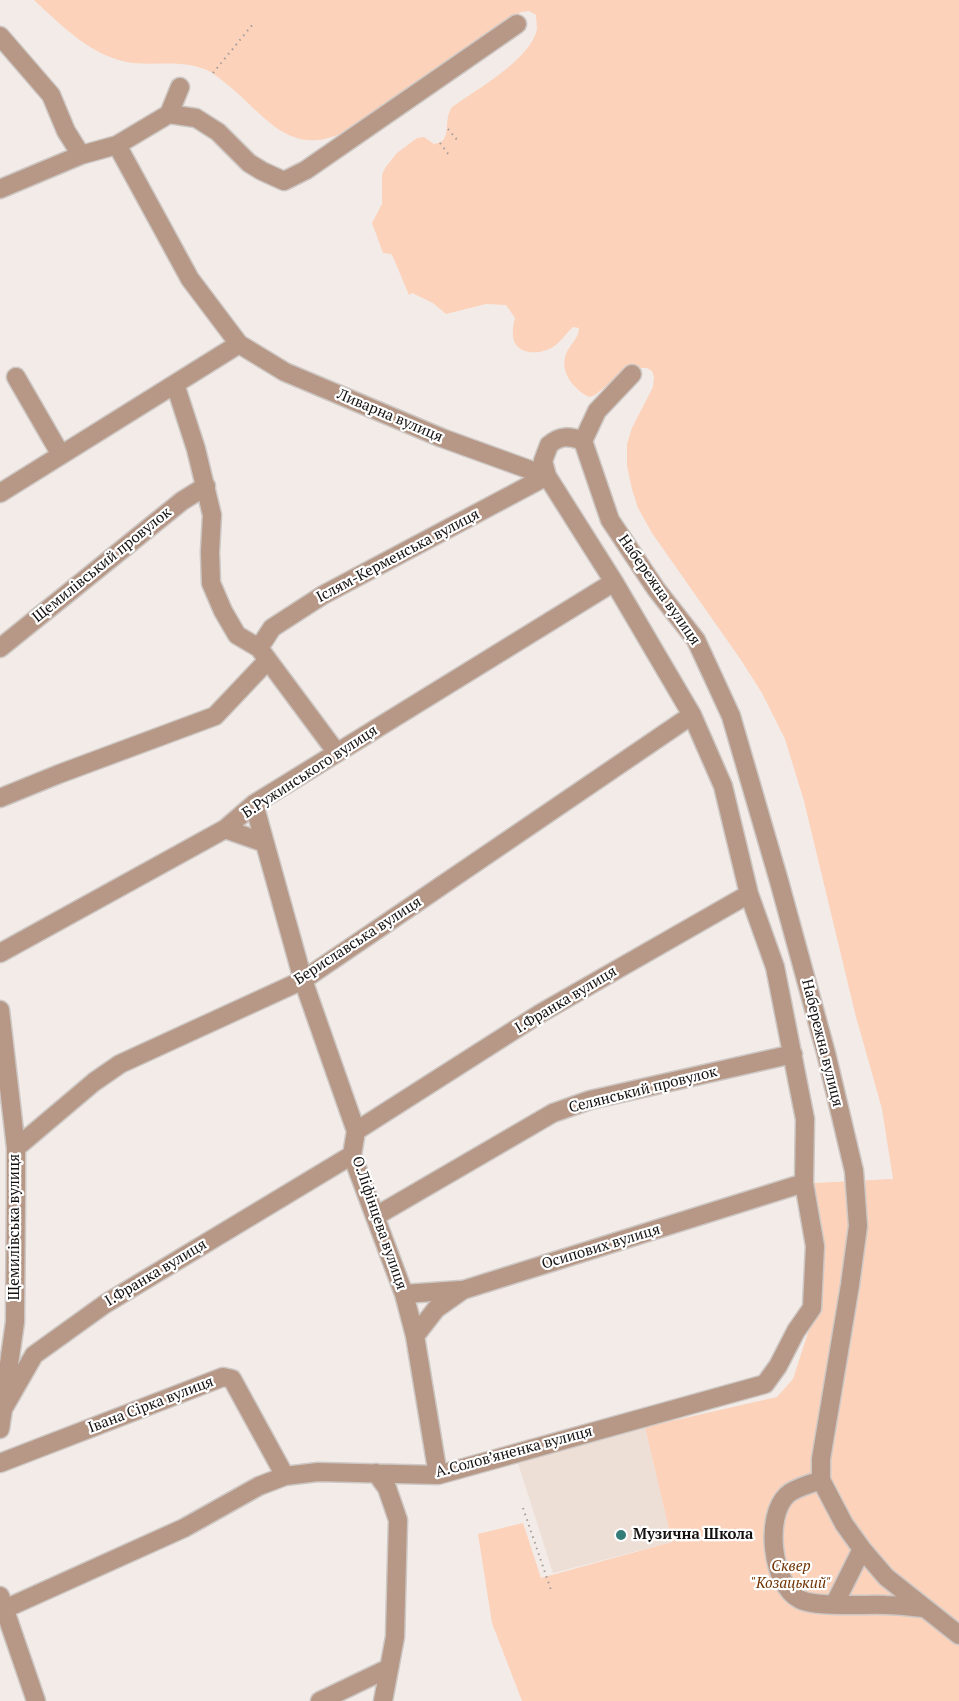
<!DOCTYPE html>
<html>
<head>
<meta charset="utf-8">
<style>
  body { margin:0 }
  canvas { display:block; background:#f2ebe7 }
</style>
</head>
<body>
<canvas width="959" height="1701"></canvas>
<script>
const c = document.querySelector('canvas').getContext('2d');
c.lineJoin = 'round';
function fill(path, color) { c.fillStyle = color; c.fill(path, 'evenodd'); }
function stroke(path, color, width, dash) { c.strokeStyle = color; c.lineWidth = width; c.lineCap = dash ? 'butt' : 'round'; c.setLineDash(dash || []); c.stroke(path); }
function label(font, color, halo, rows, align = 'center') {
  c.font = font + ' "PT Serif",serif'; c.lineWidth = 4.5; c.setLineDash([]); c.textBaseline = 'middle'; c.strokeStyle = halo; c.fillStyle = color; for (const [text, x, y, turn = 0] of rows) {
    c.save(); c.translate(x, y); c.rotate((+turn || 0) * Math.PI / 180); c.textAlign = isNaN(turn) ? turn : align; if (halo) c.strokeText(text, 0, 0); c.fillText(text, 0, 0); c.restore();
  }
}
fill(new Path2D(`
  M 645,1427 L 672,1542 L 553,1573 L 517,1460 Z`), '#edded6');
fill(new Path2D(`
  M 34,0 L 959,0 L 959,1701 L 522,1701 L 492,1623 L 478,1534 L 523,1523 L 541,1578 L 672,1542 L 645,1427 L 777,1397 L 793,1379 L 818,1302 L 822,1245 L 814,1183 L 893,1179 L 882,1109 L 855,1013 L 804,801 L 785,739 L 762,693 L 741,660 L 652,533 L 638,508 L 632,489 L 627,466 L 627,444 L 632,428 L 653,387 L 654,377 L 652,371 L 647,368 L 637,368 L 626,370 L 595,395 L 589,397 C 575,390 561,374 565,358 C 567,346 579,340 579,328 L 573,327 C 566,333 561,342 553,347 C 542,354 520,356 514,341 C 512,334 513,325 515,318 L 506,305 L 486,304 L 446,314 L 433,303 L 412,293 L 409,295 L 393,257 L 391,254 L 383,253 L 372,223 L 382,204 L 382,175 L 385,168 L 397,153 L 417,138 L 424,137 L 434,144 C 454,141 442,121 452,107 C 476,90 531,59 537,29 C 537,25 536,19 536,15 L 529,11 L 521,12 L 348,130 C 291,160 268,118 228,85 C 220,79 212,71 201,68 C 181,61 155,65 133,63 C 93,58 62,26 34,0 Z`), '#fcd2bb');
const minor = new Path2D(`
  M 0,36 L 51,95 L 66,131 L 81,155 L 117,145 L 169,114 L 196,118 L 218,132 L 249,163 L 262,171 L 284,181 L 306,170 L 517,24
  M 169,114 L 180,87
  M 117,145 L 190,279 L 239,344 L 285,372 L 442,438 L 547,476
  M 0,189 L 81,155
  M 16,377 L 61,455
  M 175,384 L 196,449 L 212,515 L 210,552 L 211,583 L 223,611 L 237,635 L 259,648 L 337,753
  M 583,441 L 610,520 L 656,589 L 696,640 L 731,716 L 779,881 L 826,1053 L 854,1171 L 858,1226 L 850,1285 L 821,1459 L 821,1480 L 844,1524 L 862,1549 L 886,1577 L 959,1635
  M 583,441 L 597,411 L 632,374
  M 0,493 L 239,344
  M 0,648 L 182,501 L 206,486
  M 259,648 L 272,628 L 323,595 L 547,476
  M 0,798 L 59,774 L 215,716 L 268,660
  M 254,804 L 303,980 L 356,1131 L 352,1155 L 404,1294 L 415,1336 L 438,1475
  M 225,829 L 265,843
  M 0,953 L 225,829 L 254,804 L 614,582
  M 0,1010 L 16,1148 L 16,1196 L 15,1322 L 4,1399
  M 356,1131 L 541,1013 L 749,894
  M 16,1148 L 94,1082 L 120,1064 L 303,980 L 692,715
  M 376,1216 L 553,1113 L 590,1100 L 793,1054
  M 404,1294 L 461,1290
  M 415,1336 L 436,1309 L 463,1290 L 804,1183
  M 0,1429 L 3,1409 L 34,1355 L 105,1304 L 352,1155
  M 0,1463 L 223,1377 L 232,1379 L 285,1476
  M 376,1473 L 387,1488 L 398,1520 L 395,1637 L 383,1701
  M 821,1480 C 811,1484 794,1488 787,1495 C 764,1517 772,1584 799,1599 C 814,1608 867,1604 886,1605 C 899,1605 911,1607 923,1608
  M 0,1596 L 36,1701
  M 834,1605 L 862,1549
  M 0,1611 L 184,1528 L 259,1486 L 285,1476 L 318,1472 L 438,1475 L 765,1384 L 778,1366 L 796,1331 L 812,1308 L 815,1246 L 804,1183 L 805,1119 L 775,967 L 749,894 L 723,786 L 692,715 L 614,582 L 547,476 L 543,461 L 549,445 C 560,435 569,436 583,441
  M 320,1701 L 389,1668`);
stroke(minor, '#cec8c5', 21);
stroke(new Path2D(`
  M 213,73 L 253,24
  M 448,129 L 458,141
  M 440,143 L 449,155
  M 523,1508 L 552,1593`), '#a29c9a', 2, [1.5, 4.5]);
stroke(minor, '#b79887', 18);
for (const [x, y, r, color] of [
  [621,1535,6,"#347c77"]
]) { const dot = new Path2D(); dot.arc(x, y, r, 0, 2 * Math.PI); c.fillStyle = color; c.fill(dot); stroke(dot, '#fff', 2); }
label('15px', '#141110', '#fff', [
  ["Ливарна вулиця",390,416,23],
  ["Іслям-Керменська вулиця",398,556,-28],
  ["Щемилівський провулок",102,565,-39],
  ["Набережна вулиця",659,590,55],
  ["Б.Ружинського вулиця",310,772,-33],
  ["Бериславська вулиця",358,941,-33],
  ["І.Франка вулиця",566,1000,-31],
  ["Набережна вулиця",822,1043,76],
  ["Селянський провулок",643,1090,-14],
  ["О.Ліфінцева вулиця",379,1223,71],
  ["Щемилівська вулиця",15,1227,-90],
  ["Осипових вулиця",601,1247,-17],
  ["І.Франка вулиця",156,1273,-31],
  ["Івана Сірка вулиця",151,1405,-21],
  ["А.Солов’яненка вулиця",514,1452,-15]
]);
label('bold 15px', '#141110', '#fff', [
  ["Музична Школа",633,1535]
], 'left');
label('italic 15px', '#713303', '#fff', [
  ["Сквер",791,1567],
  ["\"Козацький\"",791,1584]
]);
</script>
</body>
</html>
